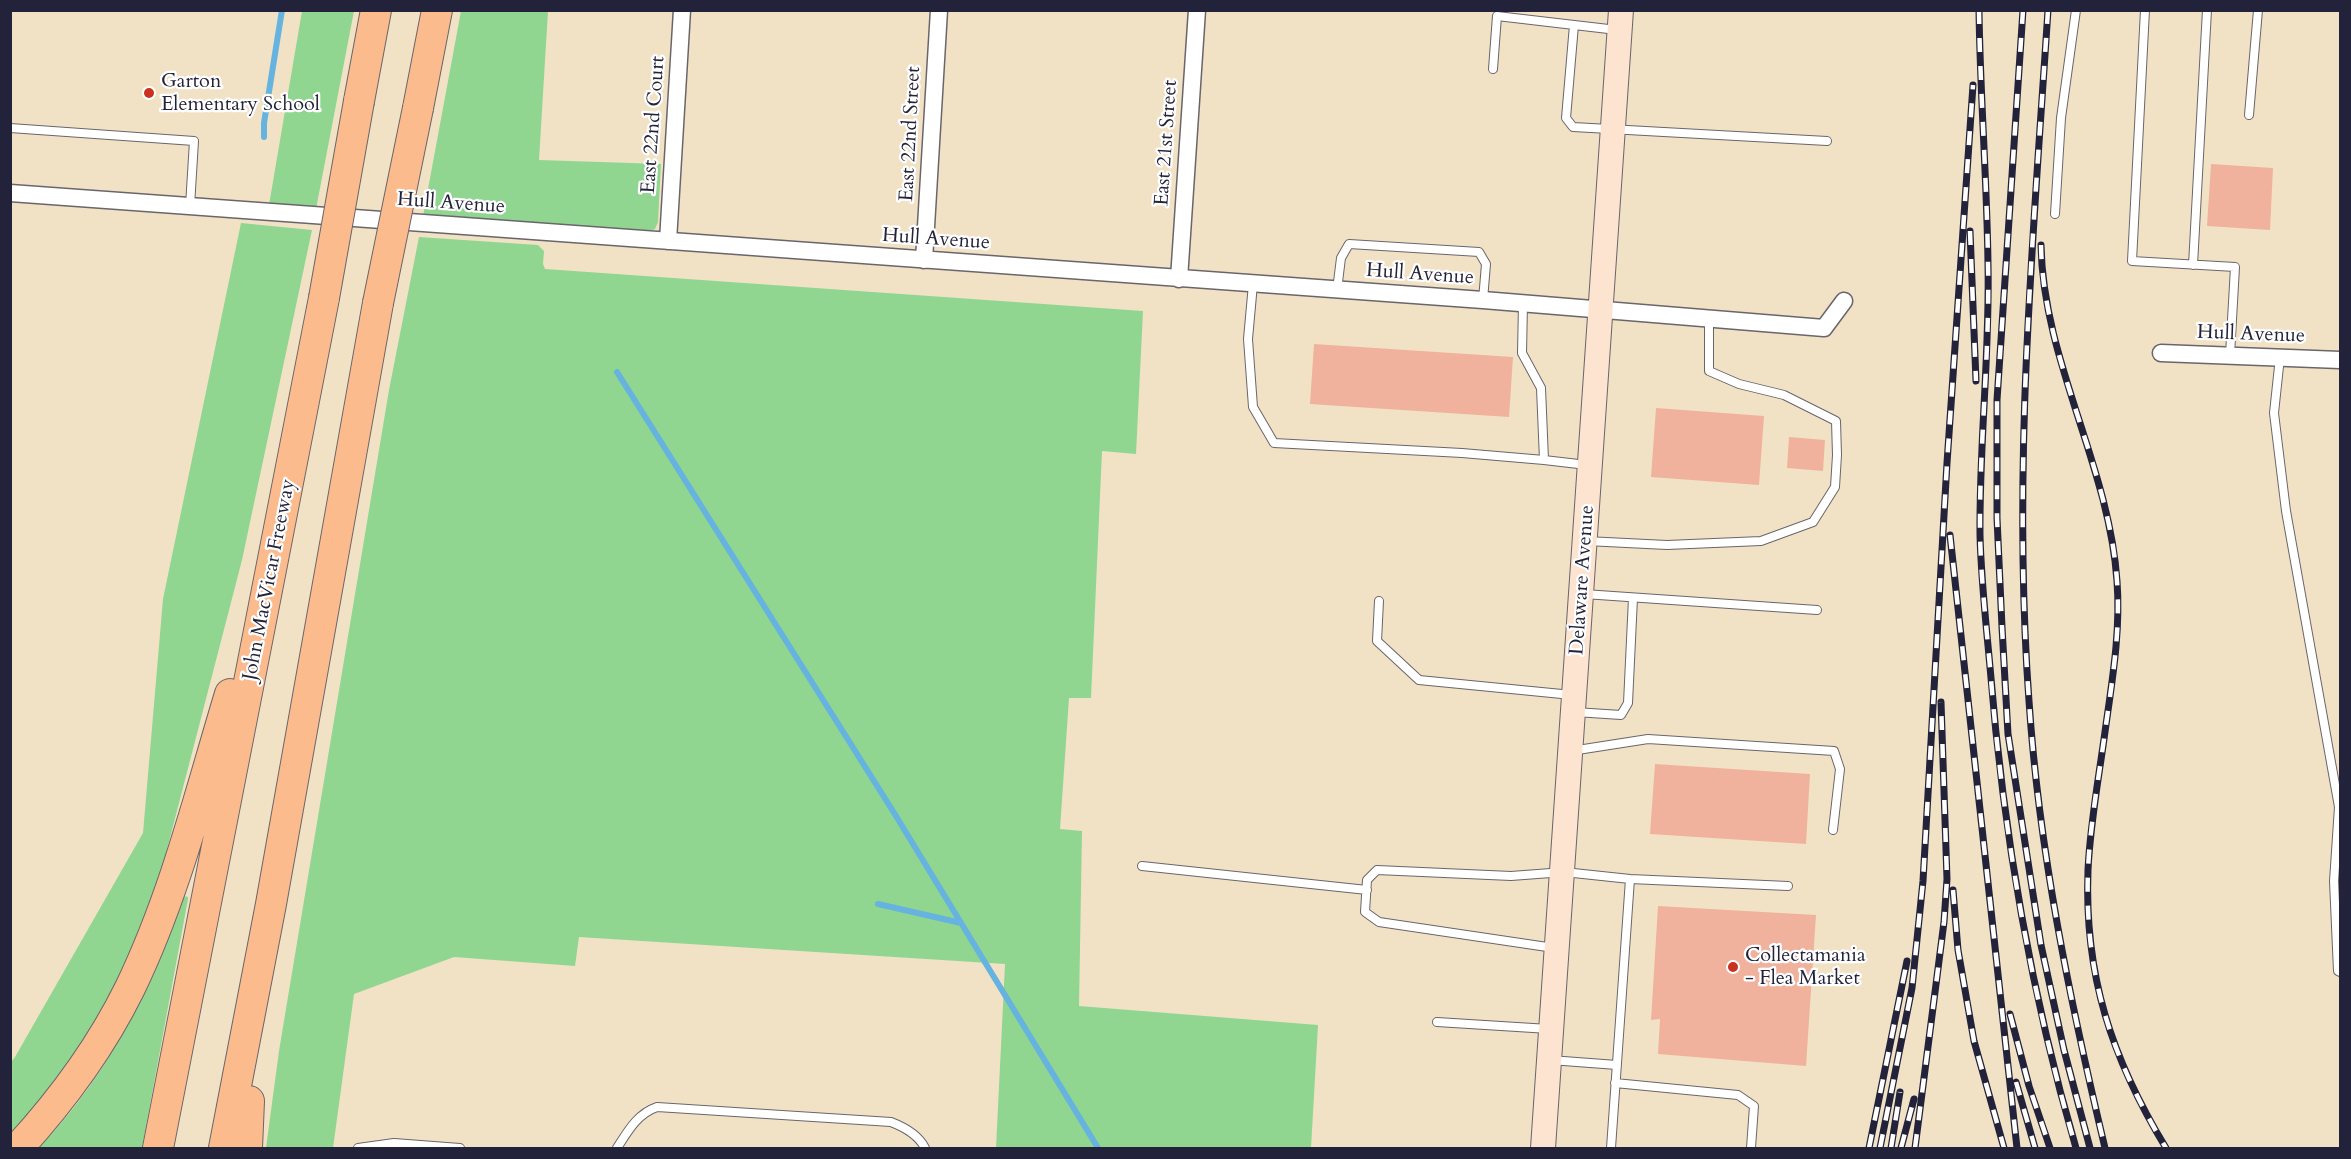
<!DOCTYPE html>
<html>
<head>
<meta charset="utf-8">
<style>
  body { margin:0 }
  #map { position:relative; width:2351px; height:1159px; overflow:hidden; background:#f1e2c5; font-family:Cardo,serif }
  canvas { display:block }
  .frame { position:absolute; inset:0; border:12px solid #22223b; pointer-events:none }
</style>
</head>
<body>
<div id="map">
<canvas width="2351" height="1159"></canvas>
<div class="frame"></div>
</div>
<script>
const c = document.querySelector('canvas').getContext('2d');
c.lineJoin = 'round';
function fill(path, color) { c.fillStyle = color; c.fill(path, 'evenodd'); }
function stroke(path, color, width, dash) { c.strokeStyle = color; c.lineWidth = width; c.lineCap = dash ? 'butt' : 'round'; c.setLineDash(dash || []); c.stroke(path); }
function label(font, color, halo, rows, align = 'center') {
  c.font = font + ' Cardo,serif'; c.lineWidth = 4.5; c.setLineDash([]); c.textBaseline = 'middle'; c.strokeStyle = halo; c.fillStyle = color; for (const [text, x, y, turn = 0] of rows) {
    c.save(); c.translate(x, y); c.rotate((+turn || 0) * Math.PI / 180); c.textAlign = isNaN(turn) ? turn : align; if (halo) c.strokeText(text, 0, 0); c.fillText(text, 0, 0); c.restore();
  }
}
fill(new Path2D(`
  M 302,11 L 354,11 L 316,209 L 269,205 Z
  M 461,11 L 548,11 L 539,160 L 661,164 L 658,222 L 655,229 L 647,232 L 423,216 Z
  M 241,223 L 312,230 L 242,560 L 151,911 L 129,970 L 77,1055 L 11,1139 L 11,1062 L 15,1057 L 143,833 L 163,599 Z
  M 419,237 L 538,245 L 544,251 L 543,264 L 545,269 L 1143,311 L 1136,454 L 1102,451 L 1091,698 L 1069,698 L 1060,829 L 1082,831 L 1079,1006 L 1318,1025 L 1311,1148 L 996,1148 L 1005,964 L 579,937 L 575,966 L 454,957 L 354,994 L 333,1148 L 266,1148 L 279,1051 L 389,390 Z
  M 183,896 L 188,897 L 188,899 L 142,1148 L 39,1148 C 73,1112 106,1067 128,1022 C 148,981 165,938 183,896 Z`), '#90d690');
stroke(new Path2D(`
  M 264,137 L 264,123 L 282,10
  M 617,372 L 896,816 L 1098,1148
  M 878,904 L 961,923`), '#67b3e0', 6);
fill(new Path2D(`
  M 2211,164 L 2273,168 L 2270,230 L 2207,226 Z
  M 1314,344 L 1513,357 L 1509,417 L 1310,404 Z
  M 1656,408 L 1764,416 L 1759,485 L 1651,477 Z
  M 1789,437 L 1825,440 L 1823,471 L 1787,468 Z
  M 1655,764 L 1810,774 L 1806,844 L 1650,834 Z
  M 1658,906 L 1816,915 L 1806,1066 L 1658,1054 L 1660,1019 L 1651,1020 Z`), '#f1b29d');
const service = new Path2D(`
  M 2145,10 L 2132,261 L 2235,267 L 2230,355
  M 1574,25 L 1566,118 L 1573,127 L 1827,141
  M 1493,69 L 1497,16 L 1617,30
  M 2249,115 L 2258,10
  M 10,128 L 194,141 L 190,206
  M 2055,214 L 2061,118 L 2076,10
  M 2193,265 L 2207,10
  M 1253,284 L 1248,339 L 1253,407 L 1274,443 L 1462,453 L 1544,460
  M 1337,290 L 1341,258 L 1349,244 L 1479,252 L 1486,264 L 1483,300
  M 1523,304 L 1522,353 L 1541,388 L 1544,460 L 1587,465
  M 2280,357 L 2274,413 L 2286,511 L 2339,807 L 2334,881 L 2338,971 L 2340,972
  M 1586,541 L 1667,545 L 1761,541 L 1813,522 L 1835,487 L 1837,455 L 1836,421 L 1784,395 L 1739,384 L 1709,371 L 1709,318
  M 1584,594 L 1817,610
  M 1379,601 L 1377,641 L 1419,680 L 1572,695
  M 1575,712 L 1621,715 L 1628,703 L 1633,598
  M 1571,751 L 1648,739 L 1834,751 L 1840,769 L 1833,830
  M 1142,866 L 1367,890
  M 1630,879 L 1788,886
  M 1554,948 L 1379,922 L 1365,912 L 1367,880 L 1377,870 L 1511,876 L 1564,872 L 1630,879 L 1611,1148
  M 1437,1022 L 1549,1029
  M 1550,1060 L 1617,1065
  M 1615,1083 L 1738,1095 L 1754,1106 L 1751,1148
  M 358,1148 L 394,1143 L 460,1148
  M 617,1148 C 628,1131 637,1114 657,1107 L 891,1122 C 904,1127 919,1136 925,1148`);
const minor = new Path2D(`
  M 10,193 L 1483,300 L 1824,328 L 1844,301
  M 668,241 L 682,10
  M 924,260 L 939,10
  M 1179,279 L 1197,10
  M 2161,353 L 2340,360`);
const secondary = new Path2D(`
  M 1543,1148 L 1621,10`);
const motorway = new Path2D(`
  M 359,101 L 376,10
  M 418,108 L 437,10
  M 18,1148 C 62,1100 101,1047 130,988 C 175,895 200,793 230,694
  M 158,1148 L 324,298
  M 224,1148 L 271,904 L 378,303
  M 247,1148 L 249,1101`);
stroke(service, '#6a656b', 10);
stroke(minor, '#6a656b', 19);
stroke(secondary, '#6a656b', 26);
stroke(motorway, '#6a656b', 32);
stroke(service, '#fff', 8);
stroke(minor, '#fff', 16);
stroke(secondary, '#fde4d1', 24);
stroke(motorway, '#fbbb8c', 30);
const rail = new Path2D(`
  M 1979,10 C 1980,95 1987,179 1988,264 C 1990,354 1979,444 1980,535 C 1981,579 1986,623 1990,667 C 2003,831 2030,991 2076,1148
  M 2023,10 L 1997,400 L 1997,518 L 2002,627 L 2008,734 L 2041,945 L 2064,1050 L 2090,1148
  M 2048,10 C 2033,240 2012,470 2029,701 C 2039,852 2070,1001 2105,1148
  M 1970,231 L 1976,381
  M 2041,245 C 2043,361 2109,465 2117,581 C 2121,634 2111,687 2104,739 C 2098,782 2090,826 2088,870 C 2084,976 2112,1059 2166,1148
  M 1950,535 L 2017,1148
  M 1953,890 L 1958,950 L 1974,1041 L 2004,1148
  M 2010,1014 L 2029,1086 L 2050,1148
  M 2016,1082 L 2035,1148
  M 1869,1148 L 1907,961
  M 1880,1148 L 1912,988 L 1923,881 L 1947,463 L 1973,85
  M 1891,1148 L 1900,1092
  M 1901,1148 L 1914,1099
  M 1915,1148 L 1944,922 L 1947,879 L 1941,702`);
stroke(rail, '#22223b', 7);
stroke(rail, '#fff', 4.5, [14]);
const motorwayBridge = new Path2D(`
  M 324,298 L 359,101
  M 378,303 L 418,108`);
stroke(motorwayBridge, '#6a656b', 32, []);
stroke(motorwayBridge, '#fbbb8c', 30);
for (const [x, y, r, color] of [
  [149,93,6,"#c8321e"],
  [1733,967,6,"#c8321e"]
]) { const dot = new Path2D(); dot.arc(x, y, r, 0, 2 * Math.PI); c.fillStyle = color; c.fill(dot); stroke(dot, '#fff', 2); }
label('20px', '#22223b', '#fff', [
  ["Garton",161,82],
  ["Elementary School",161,105],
  ["Collectamania",1745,956],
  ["- Flea Market",1745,979]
], 'left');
label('20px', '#22223b', '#fff', [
  ["East 22nd Court",654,125,-86],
  ["East 22nd Street",911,134,-87],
  ["East 21st Street",1167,143,-86],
  ["Hull Avenue",451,204,4],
  ["Hull Avenue",936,240,4],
  ["Hull Avenue",1420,275,4],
  ["Hull Avenue",2251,335,2],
  ["John MacVicar Freeway",270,580,-79],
  ["Delaware Avenue",1583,580,-86]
]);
</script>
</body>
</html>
